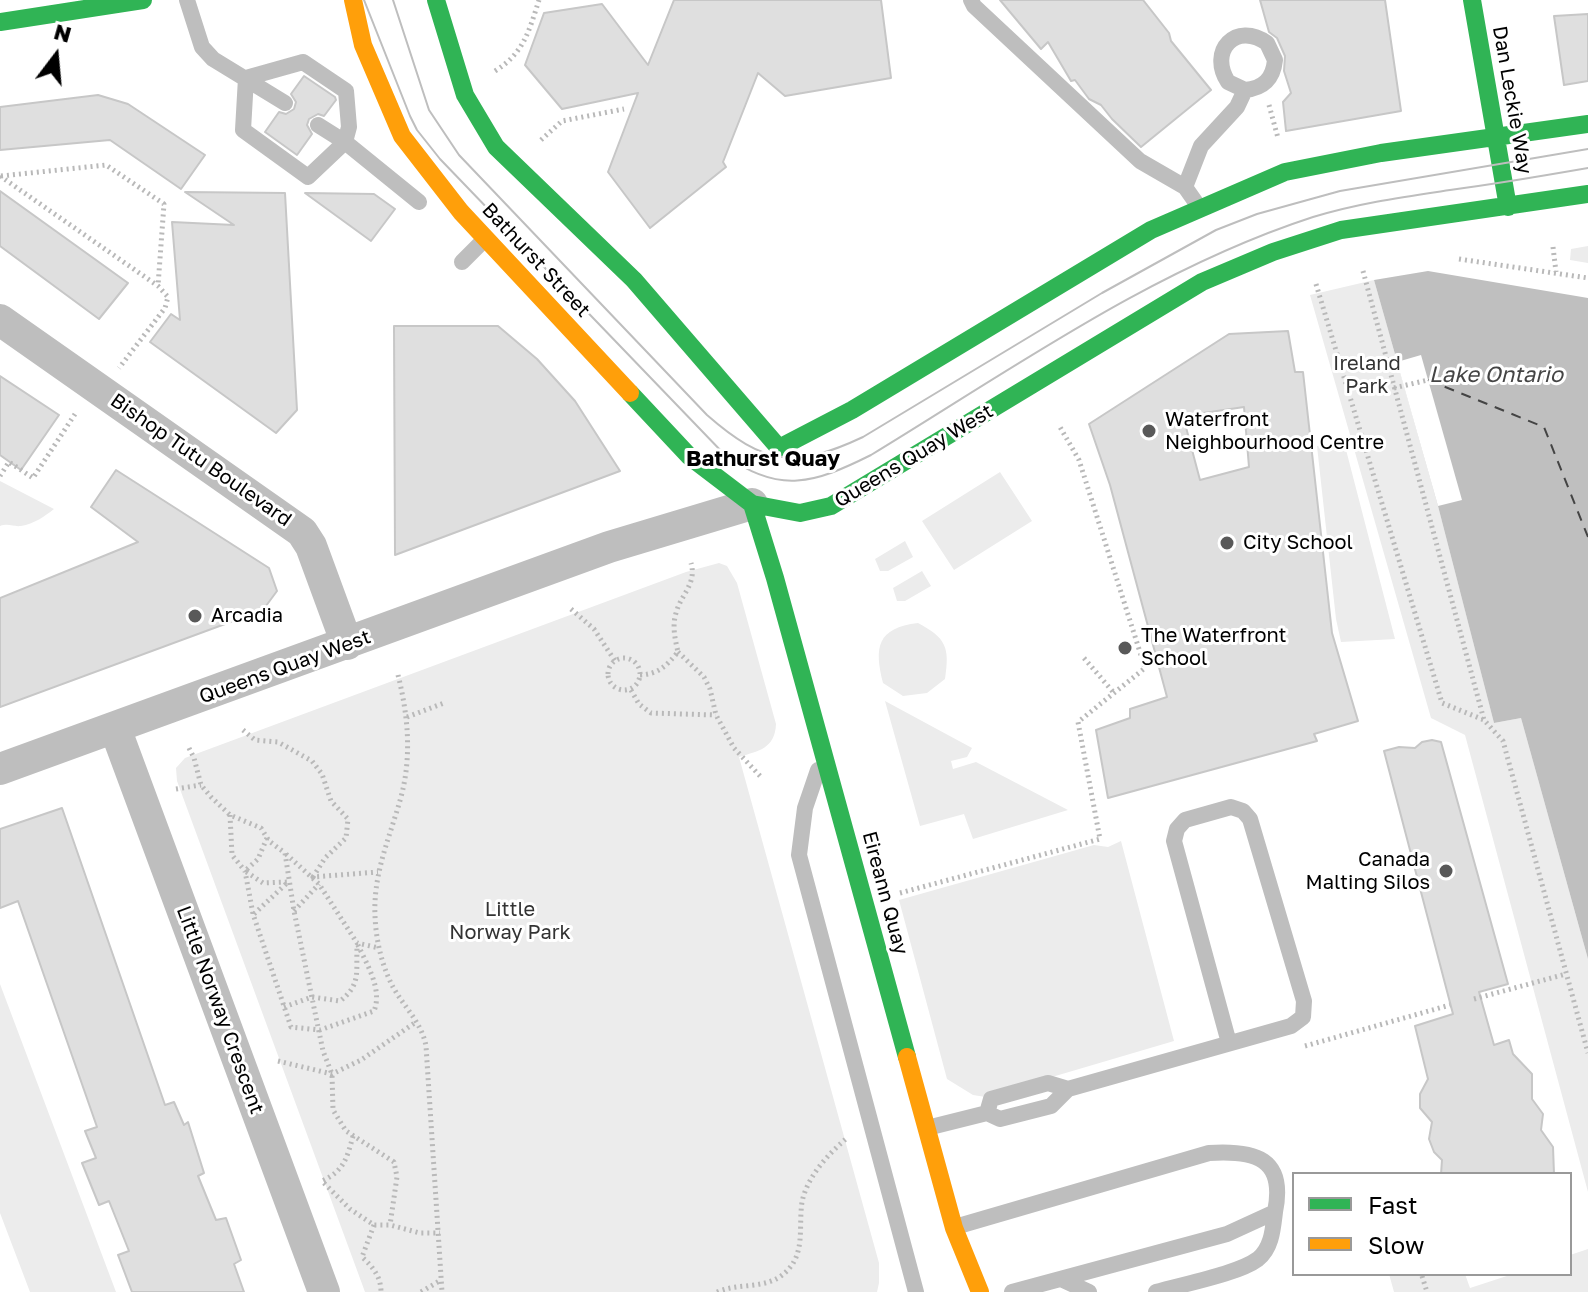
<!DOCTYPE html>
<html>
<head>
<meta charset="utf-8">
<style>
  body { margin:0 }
  #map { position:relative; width:1588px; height:1292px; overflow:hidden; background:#fff; font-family:"Golos Text",sans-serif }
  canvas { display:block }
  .legend { position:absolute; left:1292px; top:1172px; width:280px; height:104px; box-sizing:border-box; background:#fff; border:2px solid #999; margin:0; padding:10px 14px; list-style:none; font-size:24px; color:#000 }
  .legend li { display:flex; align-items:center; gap:16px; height:40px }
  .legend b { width:40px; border:2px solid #999 }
  .north { position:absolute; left:16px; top:16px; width:80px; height:80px; -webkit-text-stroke:6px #fff; paint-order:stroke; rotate:16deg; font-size:22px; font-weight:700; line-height:32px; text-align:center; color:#000 }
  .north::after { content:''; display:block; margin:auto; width:28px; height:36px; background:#000; clip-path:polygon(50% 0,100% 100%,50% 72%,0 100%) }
</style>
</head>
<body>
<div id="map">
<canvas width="1588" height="1292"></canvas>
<ul class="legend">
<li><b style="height:10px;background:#30b455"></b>Fast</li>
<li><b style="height:10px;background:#ff9f0a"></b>Slow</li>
</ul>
<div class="north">N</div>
</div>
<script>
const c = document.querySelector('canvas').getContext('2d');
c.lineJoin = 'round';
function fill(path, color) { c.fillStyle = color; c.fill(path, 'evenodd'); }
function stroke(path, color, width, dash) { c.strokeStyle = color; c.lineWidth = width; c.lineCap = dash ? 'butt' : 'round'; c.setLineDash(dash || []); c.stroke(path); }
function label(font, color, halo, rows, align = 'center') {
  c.font = font + ' "Golos Text",sans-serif'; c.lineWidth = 6; c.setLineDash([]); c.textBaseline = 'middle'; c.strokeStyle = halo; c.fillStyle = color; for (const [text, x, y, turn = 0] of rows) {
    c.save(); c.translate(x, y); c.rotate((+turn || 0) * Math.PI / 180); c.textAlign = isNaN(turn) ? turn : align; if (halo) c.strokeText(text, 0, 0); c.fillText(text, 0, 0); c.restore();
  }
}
fill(new Path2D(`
  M 1588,246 L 1588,263 L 1570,260 L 1571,249 Z
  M 1374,280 L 1438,506 L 1494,723 L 1521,718 L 1588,959 L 1588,1192 L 1465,735 L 1431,718 L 1310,295 Z
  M 1344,442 L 1395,639 L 1341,642 L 1336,619 L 1317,446 Z
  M 1000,472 L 1032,521 L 954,570 L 922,521 Z
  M 0,481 L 54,509 C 45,516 34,524 21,526 C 13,527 9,523 0,526 Z
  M 905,541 L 913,557 L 888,571 L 880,571 L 875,559 Z
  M 719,563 L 727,566 L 737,583 L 776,724 C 775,749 758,751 739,757 L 879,1263 L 879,1283 L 877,1292 L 365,1292 L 177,781 L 176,768 L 185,758 L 686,572 Z
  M 922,571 L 931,586 L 905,601 L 897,601 L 893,588 Z
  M 918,623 C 946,638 950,647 945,679 L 927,693 L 903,696 L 883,683 C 874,647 877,628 918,623 Z
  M 885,701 L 972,748 L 967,757 L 951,761 L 953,769 L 976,762 L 1068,810 L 973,839 L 964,814 L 920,826 Z
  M 1121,841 L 1174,1041 L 1035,1082 L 992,1098 L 973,1095 L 947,1079 L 899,900 L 1094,845 L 1108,847 Z
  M 0,984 L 116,1292 L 30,1292 L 0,1213 Z
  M 1588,1249 L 1588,1292 L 1394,1292 L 1389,1274 L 1465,1274 L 1470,1288 L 1513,1274 L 1570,1274 L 1570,1255 Z`), '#ececec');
fill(new Path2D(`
  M 1428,271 L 1588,298 L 1588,959 L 1521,718 L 1494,723 L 1438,506 L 1374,280 Z`), '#bfbfbf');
fill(new Path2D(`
  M 1421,355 L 1462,500 L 1438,506 L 1397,362 Z`), '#fff');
stroke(new Path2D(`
  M 1428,380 L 1544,427 L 1588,537`), '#444', 2, [10, 8]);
const building = new Path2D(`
  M 674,0 L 881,0 L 891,78 L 785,96 L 758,73 L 723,162 L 726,167 L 650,228 L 608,172 L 638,93 L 562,109 L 525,65 L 544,13 L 602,4 L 648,65 Z
  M 1000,0 L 1143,0 L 1169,33 L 1171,41 L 1211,90 L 1141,147 L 1112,119 L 1101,105 L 1089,99 L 1075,80 L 1071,81 L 1048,42 L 1041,49 Z
  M 1260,0 L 1385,0 L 1401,111 L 1286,131 L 1283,102 L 1291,93 L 1284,71 L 1285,56 L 1277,38 L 1269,32 Z
  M 1588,14 L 1588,81 L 1564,85 L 1554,16 Z
  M 304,76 L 335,97 L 336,100 L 324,116 L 318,114 L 309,119 L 307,125 L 312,134 L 297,155 L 265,132 L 279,112 L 286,114 L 294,109 L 296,102 L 291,94 Z
  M 98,95 L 128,104 L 205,155 L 181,189 L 110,140 L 0,150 L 0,107 Z
  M 0,191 L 128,283 L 99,319 L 0,246 Z
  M 185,192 L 285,193 L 297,410 L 276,433 L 150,342 L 171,314 L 180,320 L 172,222 L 234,225 Z
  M 305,193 L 374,194 L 395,209 L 371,241 Z
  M 394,326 L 498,326 L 537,359 L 575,401 L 620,471 L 395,555 Z
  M 1288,331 L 1295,372 L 1303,372 L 1332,633 L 1358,721 L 1314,734 L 1317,741 L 1108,798 L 1096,730 L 1130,718 L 1130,709 L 1167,697 L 1110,485 L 1089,424 L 1229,334 ZM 1244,407 L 1249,467 L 1200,480 L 1183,416 Z
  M 0,376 L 59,415 L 21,470 L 0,455 Z
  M 116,470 L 269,568 L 277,591 L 263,610 L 0,707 L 0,598 L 138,542 L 91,507 Z
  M 1432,740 L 1441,742 L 1508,984 L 1479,992 L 1494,1045 L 1509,1040 L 1513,1054 L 1532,1074 L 1532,1099 L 1543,1114 L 1541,1130 L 1553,1147 L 1554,1174 L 1441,1174 L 1442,1160 L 1434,1152 L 1429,1139 L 1432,1122 L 1420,1108 L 1420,1094 L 1428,1079 L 1415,1026 L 1453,1014 L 1384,751 L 1399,747 L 1415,748 L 1422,742 Z
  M 62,808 L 165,1105 L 174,1102 L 184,1125 L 188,1122 L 204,1173 L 198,1176 L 216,1220 L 226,1218 L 241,1260 L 234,1264 L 244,1292 L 132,1292 L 118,1255 L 129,1251 L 109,1201 L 99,1205 L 82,1163 L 96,1158 L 85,1131 L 97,1127 L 18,901 L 0,908 L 0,829 Z`);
fill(building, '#dfdfdf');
stroke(building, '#c7c7c7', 2);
stroke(new Path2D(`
  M 495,71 C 524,53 529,31 539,0
  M 1269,105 L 1278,138
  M 541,140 L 562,121 L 624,109
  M 0,176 L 158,286 L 168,297 L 165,308 L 119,368
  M 1,176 L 106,165 L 164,204 L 158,286
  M 1553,247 L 1556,272
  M 1459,259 L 1588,278
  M 1363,271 L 1484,720 L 1503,741 L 1588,1053
  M 1316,284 L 1442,703 L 1484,720
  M 1394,388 L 1428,380
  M 0,476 L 9,462 L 33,478 L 77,411
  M 571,609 L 594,629 L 615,661
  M 678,652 L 704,677 L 710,689 L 716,715 L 734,748 L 760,776
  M 1084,658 L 1114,693
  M608 674a16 16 0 1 1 32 0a16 16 0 1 1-32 0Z
  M 398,675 C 408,715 412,756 401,797 C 390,837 373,873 375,916 C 376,941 382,966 393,987 C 404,1007 422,1023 426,1046 L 442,1292
  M 640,675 C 659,674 666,666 678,652 C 675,639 672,626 676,613 C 681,594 697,584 691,563
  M 631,690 L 639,704 L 651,713 L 716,715
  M 407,717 L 444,703
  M 243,730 L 255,740 L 278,742 L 312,761 L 322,774 L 331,801 L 348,819 L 346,838 L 325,858 L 313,877 L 378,872
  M 189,748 L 194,758 L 201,785 L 211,797 L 230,815 L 261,828 L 269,841 L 285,853 L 294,911 L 323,1051 L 332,1074 L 333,1110 L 346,1131 L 394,1162 L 397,1177 L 390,1225
  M 176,789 L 201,785
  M 230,815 L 232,855 L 245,871 L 253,914 L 291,1027 L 320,1030 L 374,1011 C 383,989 366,963 357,943
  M 267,838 L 258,859 L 245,871 L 263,883 L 288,882
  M 286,854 L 319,884 L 357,943 L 379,948
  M 900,893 L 1100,839 L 1078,722 L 1145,668 L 1079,460 L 1060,427
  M 294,911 L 319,884
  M 254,914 L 287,883
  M 1474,999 L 1566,974
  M 284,1007 L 312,997 L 340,1001 C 361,985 356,972 357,948
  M 1305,1046 L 1450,1005
  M 278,1061 L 332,1074 L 361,1060 L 416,1022
  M 353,1136 C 347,1158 344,1171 322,1181 L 350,1209 L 374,1225 L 390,1225 L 420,1233 L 440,1233
  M 374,1225 L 362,1257 C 373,1267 381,1277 381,1292
  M 1422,1276 L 1427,1292
  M 421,1292 L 441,1280
  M 717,1292 C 737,1283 763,1289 781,1276 C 807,1257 798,1229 802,1202 C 807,1177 828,1154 847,1138`), '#b9b9b9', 5, [2, 4]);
stroke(new Path2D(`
  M 187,0 L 202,47 L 213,59 L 285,103
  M 971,0 L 974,6 L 1140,161 L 1185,187
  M 246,78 L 243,130 L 308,177 L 345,142 L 419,202
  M 246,78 L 303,62 L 346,91 L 349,127 L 345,142 L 318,125
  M 1199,207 L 1185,187 L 1201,146 L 1237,107 L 1245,90 L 1228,82 C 1208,51 1236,21 1267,43 L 1275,60 C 1273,79 1264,88 1245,90
  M 462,262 L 484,240
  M 818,770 L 805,808 L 799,855 L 916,1292
  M 987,1113 L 991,1099 L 1048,1083 L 1068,1089
  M 927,1128 L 987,1113 L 1000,1119 L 1051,1106 L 1068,1089 L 1291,1026 L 1303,1017 L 1304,1001 L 1250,819 L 1243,811 L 1231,807 L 1185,820 L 1177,829 L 1174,841 L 1229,1043
  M 955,1227 L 1209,1153 C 1255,1150 1286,1158 1275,1212 L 1227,1234 L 1012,1292
  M 1061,1279 L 1089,1292
  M 1156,1292 C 1183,1284 1238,1274 1258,1259 C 1272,1248 1273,1228 1275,1212`), '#bebebe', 16);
stroke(new Path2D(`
  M 0,320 L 302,532 L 311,546 L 347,644
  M 115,728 L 324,1292
  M 0,769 L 609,547 L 752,504`), '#bebebe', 32);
stroke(new Path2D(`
  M 436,0 L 465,95 L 496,147 L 634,280 L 779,448
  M 1472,0 L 1508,207
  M 0,22 L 143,0
  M 630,393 L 689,456 L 752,504 L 800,513 L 831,506 L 1202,282 L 1273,252 L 1341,230 L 1588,194
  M 779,448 L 852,410 L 1151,230 L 1285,172 L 1381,153 L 1588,124
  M 752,504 L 775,578 L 907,1057`), '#30b455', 18);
stroke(new Path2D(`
  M 353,0 L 363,45 L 402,136 L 461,212 L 630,393
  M 907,1057 L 954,1228 L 980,1292`), '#ff9f0a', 18);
stroke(new Path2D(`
  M 364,0 L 410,116 L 417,130 L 440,159 L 725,455 C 779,495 815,483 871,455 C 1014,368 1153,269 1313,217 C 1359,203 1403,197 1450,190 C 1496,184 1542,176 1588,168
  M 393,0 L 429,110 L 459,155 L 707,415 C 764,465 795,469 863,437 L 1102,293 L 1216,230 L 1257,214 L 1340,191 L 1588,149`), '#bebebe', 2);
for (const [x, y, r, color] of [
  [1149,431,8,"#595959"],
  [1227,543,8,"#595959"],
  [195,616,8,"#595959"],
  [1125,648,8,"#595959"],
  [1446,871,8,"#595959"]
]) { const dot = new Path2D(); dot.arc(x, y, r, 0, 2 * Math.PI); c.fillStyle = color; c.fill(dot); stroke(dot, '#fff', 3); }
label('20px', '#000', '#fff', [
  ["Dan Leckie Way",1512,100,80],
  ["Bathurst Street",536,260,47],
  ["Queens Quay West",914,456,-31],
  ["Bishop Tutu Boulevard",201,460,35],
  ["Queens Quay West",285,667,-20],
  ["Eireann Quay",885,893,75],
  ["Little Norway Crescent",220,1010,70]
]);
label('20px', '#333', '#fff', [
  ["Ireland",1367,364],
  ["Park",1367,387],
  ["Little",510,910],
  ["Norway Park",510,933]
]);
label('20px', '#000', '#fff', [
  ["Waterfront",1165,420],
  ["Neighbourhood Centre",1165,443],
  ["City School",1243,543],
  ["Arcadia",211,616],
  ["The Waterfront",1141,636],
  ["School",1141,659],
  ["Canada",1430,860,"right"],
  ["Malting Silos",1430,883,"right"]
], 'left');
label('italic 22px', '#444', '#fff', [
  ["Lake Ontario",1496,375]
]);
label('bold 22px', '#000', '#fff', [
  ["Bathurst Quay",763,459]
]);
</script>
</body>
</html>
